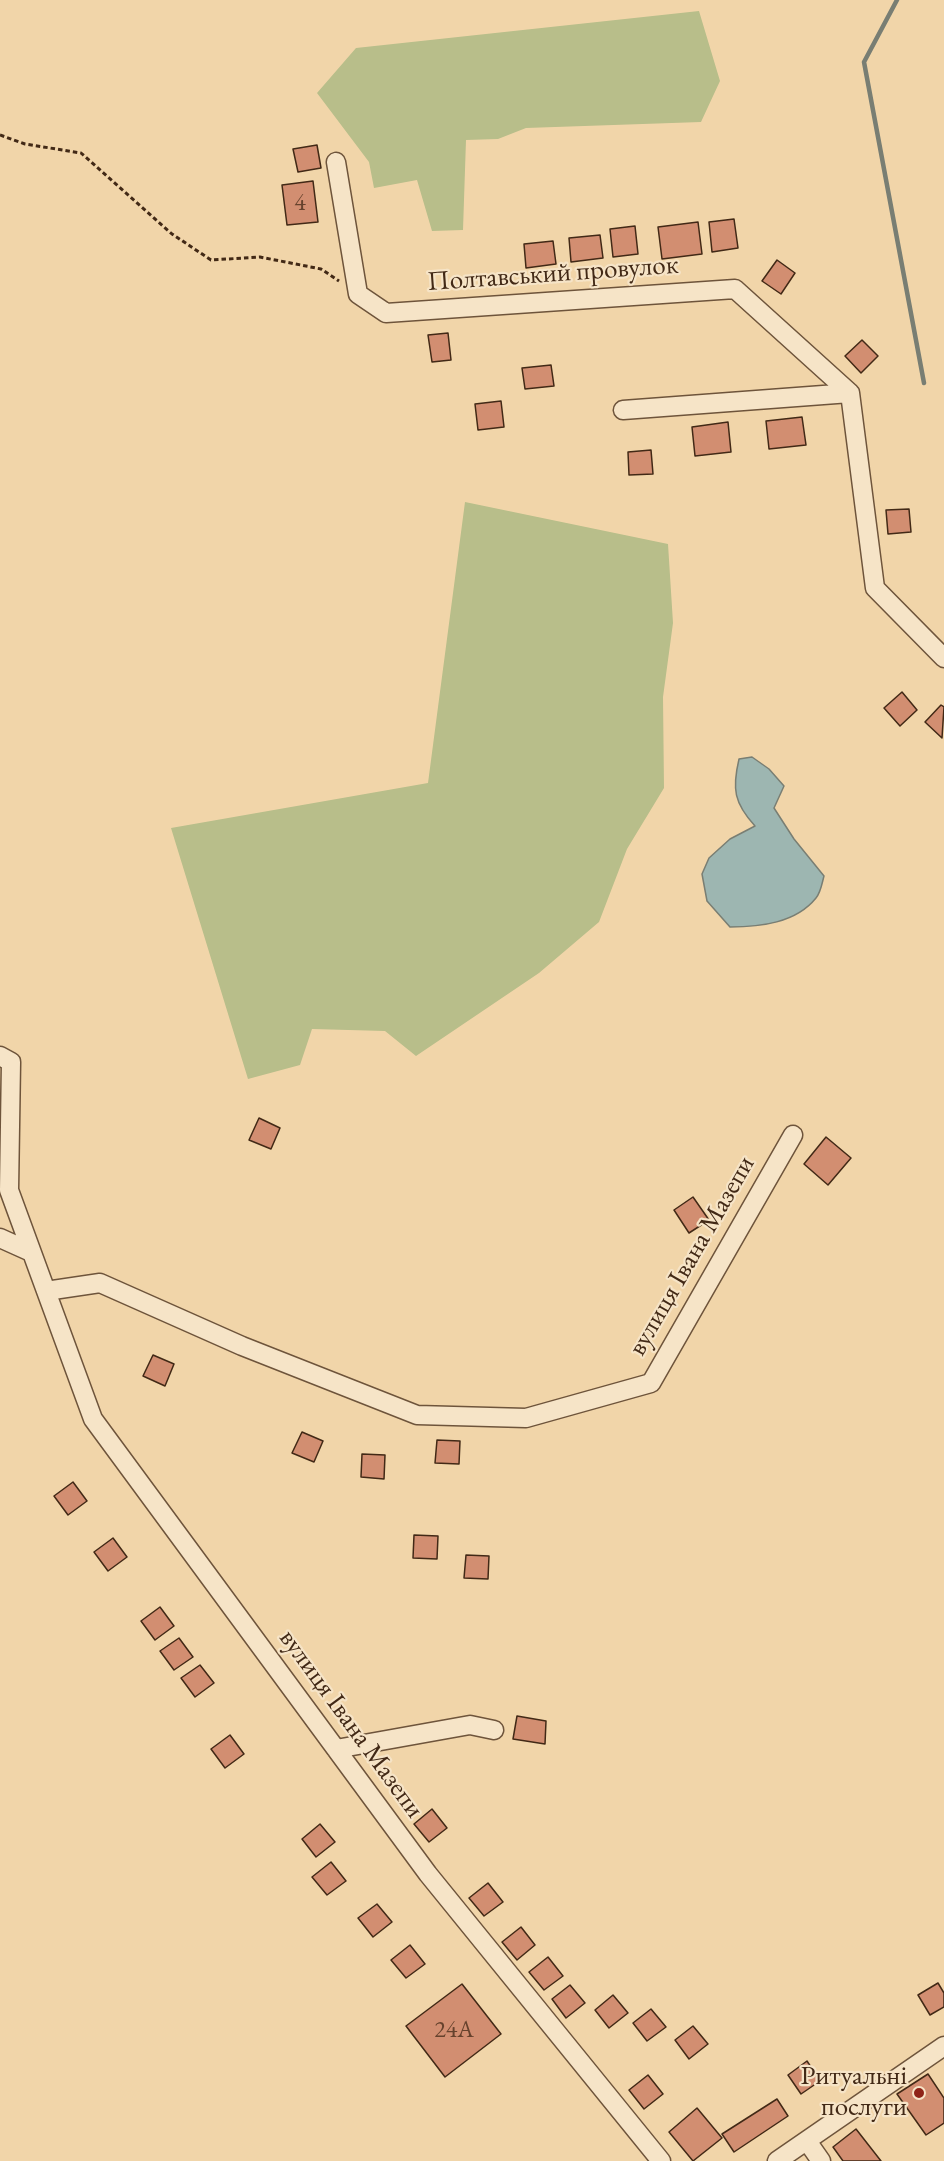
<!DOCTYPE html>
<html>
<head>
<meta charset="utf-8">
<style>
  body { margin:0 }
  canvas { display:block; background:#f1d5a9 }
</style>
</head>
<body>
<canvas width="944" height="2161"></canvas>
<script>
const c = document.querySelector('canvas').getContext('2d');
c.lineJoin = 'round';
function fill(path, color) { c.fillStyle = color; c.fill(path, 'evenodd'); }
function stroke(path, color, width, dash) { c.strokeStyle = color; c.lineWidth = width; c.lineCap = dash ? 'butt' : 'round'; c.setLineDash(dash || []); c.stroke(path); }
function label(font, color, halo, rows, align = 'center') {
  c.font = font + ' "EB Garamond",serif'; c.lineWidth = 4.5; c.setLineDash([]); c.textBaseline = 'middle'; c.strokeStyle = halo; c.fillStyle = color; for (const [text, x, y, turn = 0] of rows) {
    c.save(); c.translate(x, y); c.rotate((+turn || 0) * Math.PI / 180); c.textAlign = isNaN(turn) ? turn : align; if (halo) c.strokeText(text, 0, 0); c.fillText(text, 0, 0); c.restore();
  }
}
fill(new Path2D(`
  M 699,11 L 720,81 L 701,122 L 526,128 L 498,139 L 466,140 L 463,230 L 432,231 L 417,180 L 374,188 L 369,162 L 317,93 L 356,48 Z
  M 465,502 L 668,544 L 673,623 L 663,697 L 664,788 L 627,849 L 599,922 L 539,973 L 416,1056 L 385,1031 L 312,1029 L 300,1065 L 248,1079 L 171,828 L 428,783 Z`), '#b8be8a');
const water = new Path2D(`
  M 752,757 L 769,769 L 784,786 L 774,808 L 794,839 L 824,876 C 822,883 821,892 816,898 C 796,923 760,927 730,927 L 707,901 L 702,874 L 709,858 L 730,839 L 755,826 C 734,803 732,789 739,759 Z`);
fill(water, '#9db6b1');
stroke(water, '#797e73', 1.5);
stroke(new Path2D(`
  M 897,0 L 864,62 L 924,383`), '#797e73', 4.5);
const building = new Path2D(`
  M 317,145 L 321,168 L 298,172 L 293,149 Z
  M 313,181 L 318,222 L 287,225 L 282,185 Z
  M 734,219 L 738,248 L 712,252 L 709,222 Z
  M 698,222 L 702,254 L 662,259 L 658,227 Z
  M 635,226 L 638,254 L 613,257 L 610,229 Z
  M 600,235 L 603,258 L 571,262 L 569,238 Z
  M 553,241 L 556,264 L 526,268 L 524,244 Z
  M 777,260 L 795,273 L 781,294 L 762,281 Z
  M 448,333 L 451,360 L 432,362 L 428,335 Z
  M 862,340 L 878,356 L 861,373 L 845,356 Z
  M 551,365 L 554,386 L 525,389 L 522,368 Z
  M 501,401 L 504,427 L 478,430 L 475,404 Z
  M 802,417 L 806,445 L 769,449 L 766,421 Z
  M 728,422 L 731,452 L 695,456 L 692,427 Z
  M 651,450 L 653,474 L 629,475 L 628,452 Z
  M 909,509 L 911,532 L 888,534 L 886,510 Z
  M 902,692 L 917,710 L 900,726 L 884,708 Z
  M 941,705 L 944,707 L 942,738 L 925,722 Z
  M 259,1118 L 280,1128 L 271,1149 L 249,1140 Z
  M 826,1137 L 851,1158 L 828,1185 L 804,1164 Z
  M 693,1197 L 709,1220 L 689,1233 L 674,1210 Z
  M 153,1355 L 174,1364 L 165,1386 L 143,1376 Z
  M 302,1432 L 323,1441 L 314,1462 L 292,1453 Z
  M 437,1440 L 460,1441 L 459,1464 L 435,1463 Z
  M 362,1454 L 385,1455 L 384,1479 L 361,1477 Z
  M 73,1482 L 87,1501 L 68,1515 L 54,1496 Z
  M 414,1535 L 438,1536 L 437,1559 L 413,1558 Z
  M 113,1538 L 127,1557 L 108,1571 L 94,1552 Z
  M 466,1555 L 489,1556 L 488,1579 L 464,1578 Z
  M 160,1607 L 174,1626 L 155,1640 L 141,1621 Z
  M 179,1638 L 193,1657 L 174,1670 L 160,1651 Z
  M 200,1665 L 214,1683 L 195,1697 L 181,1678 Z
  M 517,1716 L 546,1721 L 545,1744 L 513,1739 Z
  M 230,1735 L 244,1754 L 225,1768 L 211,1749 Z
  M 432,1809 L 447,1828 L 429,1842 L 414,1824 Z
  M 320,1824 L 335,1842 L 316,1857 L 302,1839 Z
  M 331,1862 L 346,1881 L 327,1895 L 312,1877 Z
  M 488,1883 L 503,1902 L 484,1916 L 469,1898 Z
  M 377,1904 L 392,1922 L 373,1937 L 358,1918 Z
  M 521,1927 L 535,1945 L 517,1960 L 502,1942 Z
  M 410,1945 L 425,1964 L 406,1978 L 391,1960 Z
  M 548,1957 L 563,1976 L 544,1990 L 529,1972 Z
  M 938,1983 L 944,1993 L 944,2007 L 930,2015 L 918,1995 Z
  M 462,1984 L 501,2034 L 445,2077 L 406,2026 Z
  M 570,1985 L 585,2003 L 566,2018 L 552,1999 Z
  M 613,1995 L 628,2013 L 609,2028 L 595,2010 Z
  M 651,2009 L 666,2027 L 647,2041 L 633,2023 Z
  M 693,2026 L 708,2044 L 689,2059 L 675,2040 Z
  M 807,2061 L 820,2081 L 801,2094 L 788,2075 Z
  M 928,2074 L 944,2098 L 944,2123 L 926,2135 L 897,2094 Z
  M 648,2075 L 663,2094 L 644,2109 L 629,2090 Z
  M 777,2099 L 788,2116 L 734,2152 L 722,2134 Z
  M 697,2108 L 722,2138 L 693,2161 L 669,2132 Z
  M 856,2129 L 881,2161 L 843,2161 L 833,2147 Z`);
fill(building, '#d28e71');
stroke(building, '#422916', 1.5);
const minor = new Path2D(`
  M 336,162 L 358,294 L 386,313 L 735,289 L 850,393
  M 623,410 L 850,393 L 875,588 L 944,658
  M 0,1056 L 11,1062 L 9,1190 L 46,1291
  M 0,1238 L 31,1252
  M 336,1749 L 470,1725 L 494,1730
  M 807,2141 L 821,2161
  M 661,2161 L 428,1874 L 93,1419 L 46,1291 L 100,1283 L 242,1346 L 417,1415 L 526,1418 L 651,1383 L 793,1135
  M 777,2161 L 944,2046`);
stroke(minor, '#6e543b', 21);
stroke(new Path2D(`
  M 0,135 L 25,144 L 81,153 L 172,234 L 211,260 L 260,257 L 321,269 L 339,281`), '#422916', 3, [4.5, 3]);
stroke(minor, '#f6e4c7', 18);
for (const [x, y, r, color] of [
  [919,2093,6,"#8f2418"]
]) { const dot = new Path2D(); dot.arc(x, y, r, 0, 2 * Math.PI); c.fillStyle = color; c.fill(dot); stroke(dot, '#f6e4c7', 2); }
label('24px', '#66422d', null, [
  ["4",300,203],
  ["24А",454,2030]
]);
label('27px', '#422916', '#f6e4c7', [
  ["Полтавський провулок",553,274,-4],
  ["вулиця Івана Мазепи",692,1256,-60],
  ["вулиця Івана Мазепи",351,1724,54]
]);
label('27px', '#422916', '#f6e4c7', [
  ["Ритуальні",907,2077],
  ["послуги",907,2108]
], 'right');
</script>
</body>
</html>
